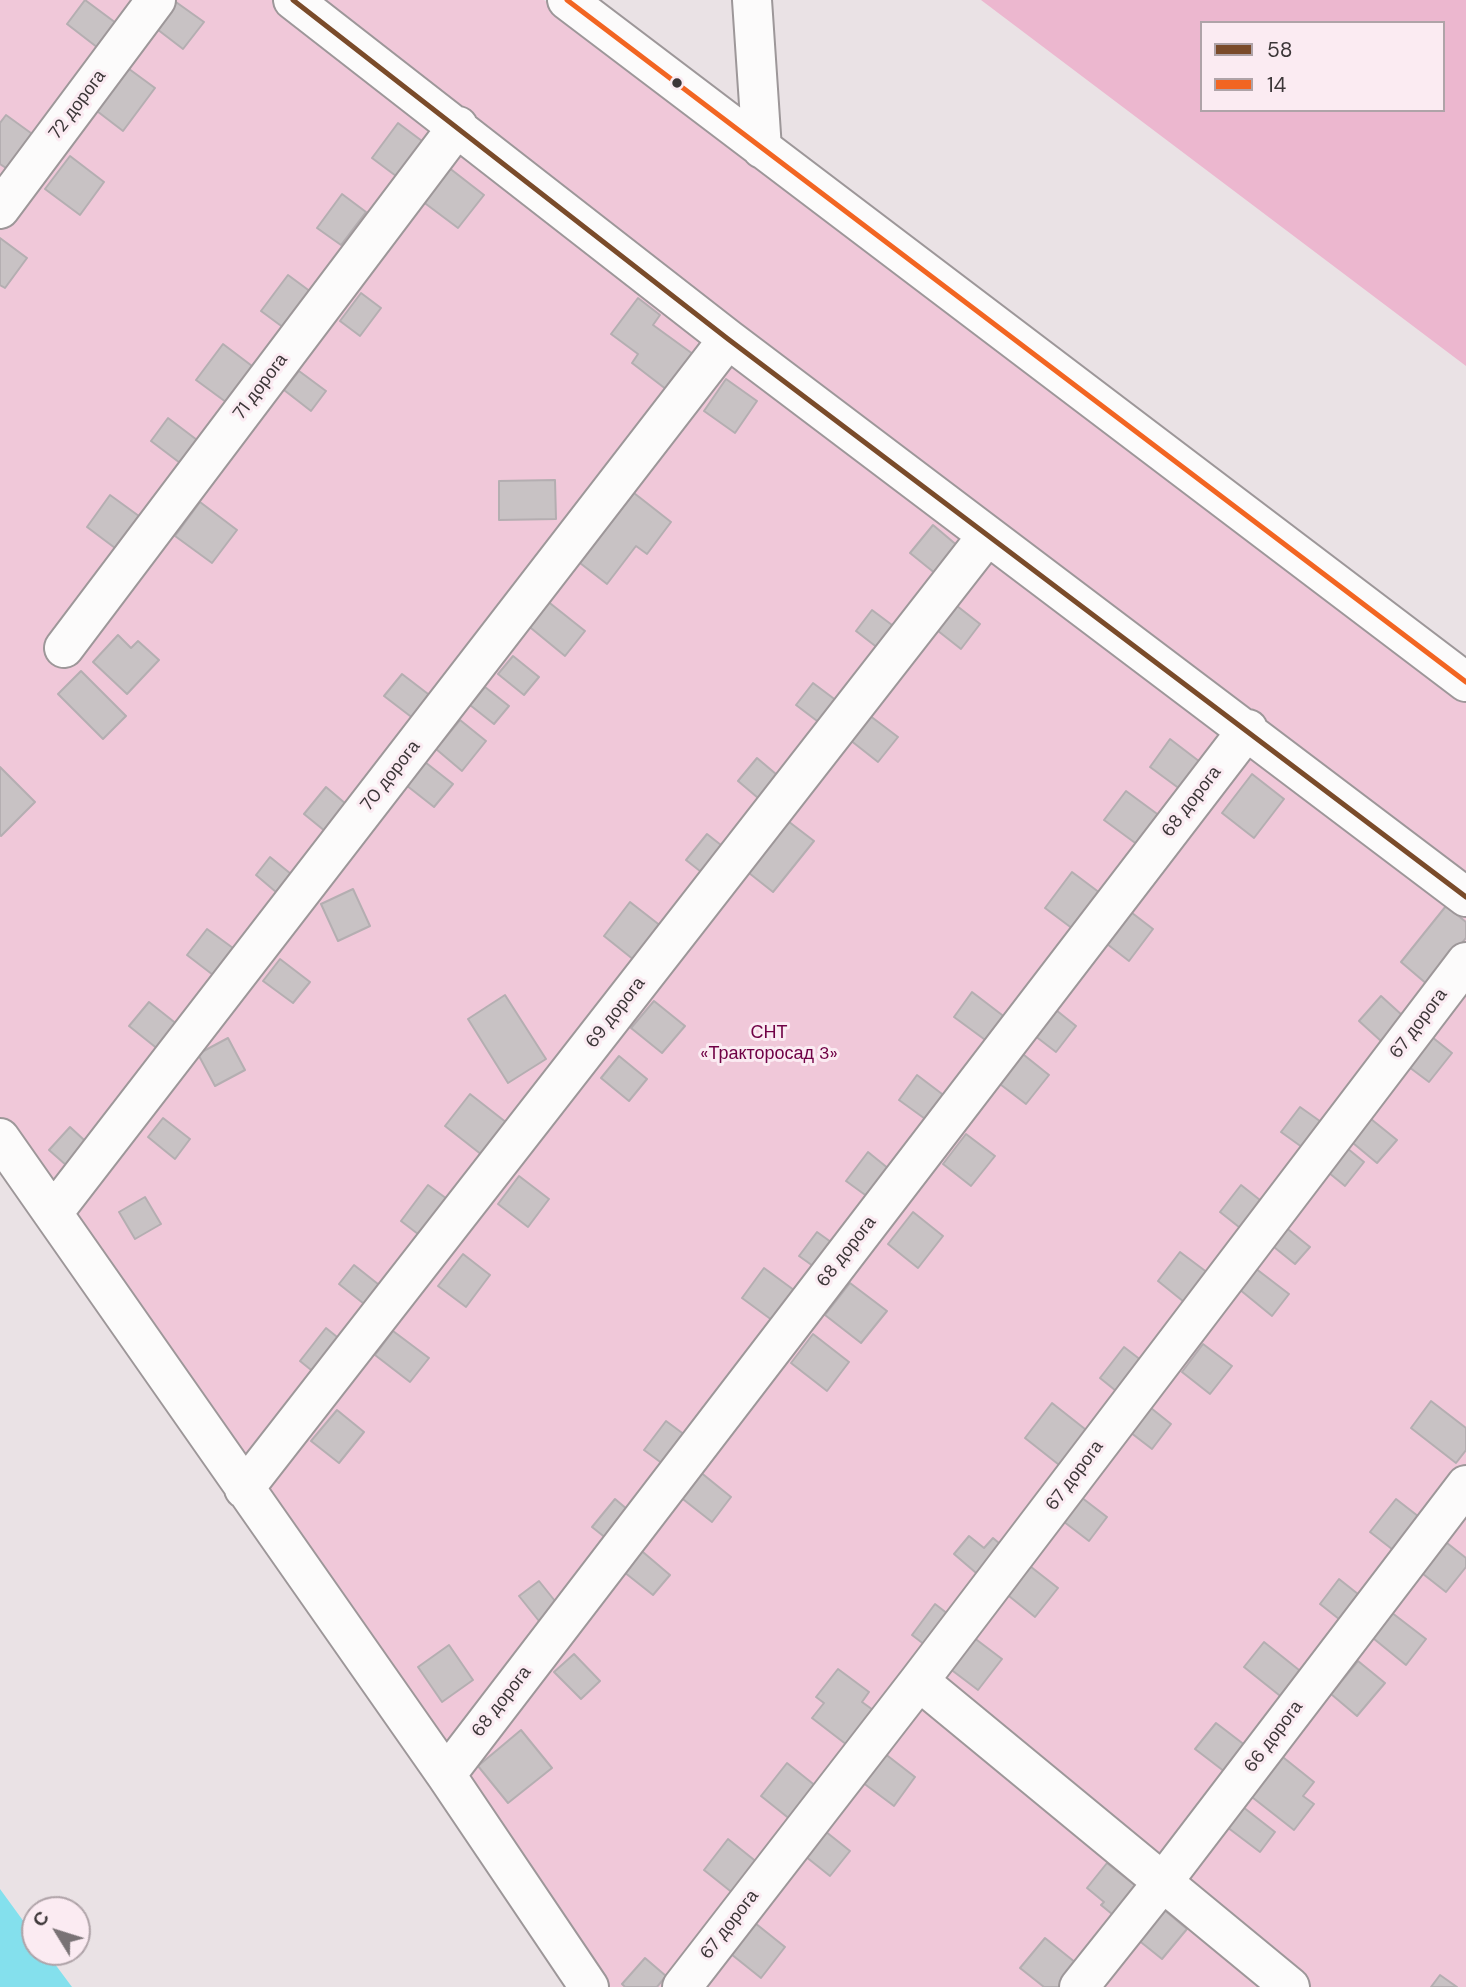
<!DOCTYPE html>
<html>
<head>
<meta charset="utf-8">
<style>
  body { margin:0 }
  #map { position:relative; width:1466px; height:1987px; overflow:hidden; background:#eae2e5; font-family:"DM Sans",sans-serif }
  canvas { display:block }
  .legend { position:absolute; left:1200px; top:21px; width:245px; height:91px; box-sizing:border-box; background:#fbebf2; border:2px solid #afa3a8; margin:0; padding:9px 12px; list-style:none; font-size:21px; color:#3c3638 }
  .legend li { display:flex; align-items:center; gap:14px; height:35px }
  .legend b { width:35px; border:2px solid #afa3a8 }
  .north { position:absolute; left:21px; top:1896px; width:70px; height:70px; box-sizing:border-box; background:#fbebf2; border:2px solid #afa3a8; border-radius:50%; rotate:308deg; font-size:19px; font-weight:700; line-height:28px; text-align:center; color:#3c3638 }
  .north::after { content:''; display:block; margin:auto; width:24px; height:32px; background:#797275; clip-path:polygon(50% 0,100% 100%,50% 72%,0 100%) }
</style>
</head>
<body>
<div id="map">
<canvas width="1466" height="1987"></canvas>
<ul class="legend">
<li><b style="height:9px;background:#7a4b2a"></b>58</li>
<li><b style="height:9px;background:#f26522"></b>14</li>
</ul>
<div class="north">С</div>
</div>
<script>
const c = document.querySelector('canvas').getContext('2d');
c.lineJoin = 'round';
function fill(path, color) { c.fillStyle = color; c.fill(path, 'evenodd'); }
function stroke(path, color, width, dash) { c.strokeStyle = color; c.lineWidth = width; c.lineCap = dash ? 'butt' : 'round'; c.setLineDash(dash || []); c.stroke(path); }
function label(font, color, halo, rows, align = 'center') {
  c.font = font + ' "DM Sans",sans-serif'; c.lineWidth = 6; c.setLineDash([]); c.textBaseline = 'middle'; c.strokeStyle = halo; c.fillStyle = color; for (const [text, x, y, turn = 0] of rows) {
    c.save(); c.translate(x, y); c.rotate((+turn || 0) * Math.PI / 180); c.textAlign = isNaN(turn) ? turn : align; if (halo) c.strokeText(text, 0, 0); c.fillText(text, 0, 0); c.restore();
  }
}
fill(new Path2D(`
  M 0,0 L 544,0 L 1466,698 L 1466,1987 L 580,1987 L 0,1160 Z`), '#f0c8d9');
fill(new Path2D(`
  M 981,0 L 1466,0 L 1466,366 ZM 1202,23 L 1443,23 L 1443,110 L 1202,110 Z`), '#ecb7cf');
fill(new Path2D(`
  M 0,1889 L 35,1937 L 35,1952 L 46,1952 L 72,1987 L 0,1987 Z`), '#84e0ed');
const building = new Path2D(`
  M 85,0 L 120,26 L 102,51 L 67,24 Z
  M 173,0 L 204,22 L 183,49 L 153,26 Z
  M 125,66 L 155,88 L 123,131 L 93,108 Z
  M 6,115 L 35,136 L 9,170 L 0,164 L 0,123 Z
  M 398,123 L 426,144 L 400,179 L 372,158 Z
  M 70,156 L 104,182 L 80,215 L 45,189 Z
  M 448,167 L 484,195 L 458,228 L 422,201 Z
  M 342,194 L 366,212 L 341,245 L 317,228 Z
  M 0,238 L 27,258 L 5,288 L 0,285 Z
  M 288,275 L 311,292 L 284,328 L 261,311 Z
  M 361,293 L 381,308 L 360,336 L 340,321 Z
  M 638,298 L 660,315 L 653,325 L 697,357 L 671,393 L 632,363 L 638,354 L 611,334 Z
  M 223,344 L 256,369 L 230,405 L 196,380 Z
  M 299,371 L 326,391 L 311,411 L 284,390 Z
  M 726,379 L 757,401 L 735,433 L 704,411 Z
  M 168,418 L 201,443 L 184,466 L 151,441 Z
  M 555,480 L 556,519 L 499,520 L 499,481 Z
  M 634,493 L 671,522 L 647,554 L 636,546 L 607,584 L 580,563 Z
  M 110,495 L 143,519 L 119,551 L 87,527 Z
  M 200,502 L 237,530 L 212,563 L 175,536 Z
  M 933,525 L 959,547 L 936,574 L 910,553 Z
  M 546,600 L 585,631 L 565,656 L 526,624 Z
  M 952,602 L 980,624 L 961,649 L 933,627 Z
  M 872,610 L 900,631 L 883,652 L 856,631 Z
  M 118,635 L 131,648 L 138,641 L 159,660 L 127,694 L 93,662 Z
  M 513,656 L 539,677 L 524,695 L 498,674 Z
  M 81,671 L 126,716 L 103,739 L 58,694 Z
  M 402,674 L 432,697 L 414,719 L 384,696 Z
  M 813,683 L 841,704 L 825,727 L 796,705 Z
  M 485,687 L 509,706 L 494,724 L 470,705 Z
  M 865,712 L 898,737 L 878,762 L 845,736 Z
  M 460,720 L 486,741 L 462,771 L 436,749 Z
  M 1170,739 L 1204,765 L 1184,792 L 1150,767 Z
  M 757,758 L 783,780 L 764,803 L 738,781 Z
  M 425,762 L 453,784 L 434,807 L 406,785 Z
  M 0,767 L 35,802 L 1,836 L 0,835 Z
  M 1252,774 L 1284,799 L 1254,838 L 1222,813 Z
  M 326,787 L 353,810 L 331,836 L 304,814 Z
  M 1126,791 L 1164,819 L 1142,848 L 1104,820 Z
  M 784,818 L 814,841 L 773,892 L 744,869 Z
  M 707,834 L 731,853 L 710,879 L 686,860 Z
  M 270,857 L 291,874 L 276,892 L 256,875 Z
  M 1072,872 L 1100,893 L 1073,929 L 1045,908 Z
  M 353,889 L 370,926 L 338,941 L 321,904 Z
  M 630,902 L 666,930 L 639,964 L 604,936 Z
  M 1123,906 L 1153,929 L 1129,961 L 1098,937 Z
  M 1446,906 L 1466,922 L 1466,938 L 1428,985 L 1401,962 Z
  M 207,929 L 237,951 L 217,978 L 187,955 Z
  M 280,959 L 310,982 L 293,1003 L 263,981 Z
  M 972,992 L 1006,1018 L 988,1042 L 954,1017 Z
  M 505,995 L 546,1059 L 508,1083 L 468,1019 Z
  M 1381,996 L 1403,1016 L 1381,1041 L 1359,1021 Z
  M 654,1001 L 685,1026 L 662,1053 L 631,1028 Z
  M 149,1002 L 183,1029 L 164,1054 L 129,1026 Z
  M 1051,1006 L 1076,1026 L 1056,1052 L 1030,1032 Z
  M 1432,1037 L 1452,1053 L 1429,1082 L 1409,1067 Z
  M 228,1038 L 245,1070 L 215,1086 L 198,1054 Z
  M 1019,1051 L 1049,1075 L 1026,1104 L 996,1081 Z
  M 619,1056 L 647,1079 L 629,1101 L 601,1078 Z
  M 917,1075 L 946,1097 L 928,1121 L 899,1100 Z
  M 470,1094 L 507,1123 L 482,1155 L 445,1126 Z
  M 1300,1107 L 1324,1124 L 1306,1150 L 1281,1132 Z
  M 1366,1115 L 1397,1140 L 1377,1163 L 1347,1138 Z
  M 163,1118 L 190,1139 L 175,1159 L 148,1137 Z
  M 70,1127 L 95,1150 L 75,1173 L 49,1150 Z
  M 966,1134 L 995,1156 L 971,1186 L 943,1164 Z
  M 1342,1144 L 1364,1162 L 1345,1186 L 1323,1168 Z
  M 868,1152 L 889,1169 L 868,1197 L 846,1181 Z
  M 519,1176 L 549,1199 L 528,1227 L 498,1204 Z
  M 428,1185 L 458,1207 L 431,1244 L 401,1221 Z
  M 1241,1185 L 1265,1204 L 1244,1231 L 1220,1212 Z
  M 145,1197 L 161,1224 L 135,1239 L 119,1212 Z
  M 913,1212 L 943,1236 L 918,1268 L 888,1244 Z
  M 1284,1226 L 1310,1247 L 1295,1264 L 1269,1243 Z
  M 817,1232 L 838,1247 L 820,1271 L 799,1256 Z
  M 1180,1252 L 1212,1276 L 1189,1306 L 1158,1281 Z
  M 463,1254 L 490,1275 L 466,1307 L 438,1286 Z
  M 354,1265 L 388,1292 L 373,1311 L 339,1284 Z
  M 764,1268 L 802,1296 L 780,1326 L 742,1298 Z
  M 1255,1268 L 1289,1294 L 1272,1316 L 1239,1289 Z
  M 850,1283 L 887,1311 L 861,1343 L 825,1315 Z
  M 326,1328 L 347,1345 L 321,1378 L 300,1361 Z
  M 393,1331 L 429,1358 L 410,1382 L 375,1355 Z
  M 813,1334 L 849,1362 L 827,1391 L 791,1363 Z
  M 1203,1344 L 1232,1366 L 1210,1394 L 1182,1372 Z
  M 1124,1347 L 1146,1364 L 1121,1395 L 1100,1378 Z
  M 1431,1401 L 1466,1428 L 1466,1450 L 1456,1463 L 1411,1428 Z
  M 1052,1403 L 1090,1433 L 1063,1468 L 1025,1438 Z
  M 1146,1404 L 1171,1424 L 1152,1449 L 1126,1429 Z
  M 337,1410 L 364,1432 L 339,1463 L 311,1441 Z
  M 666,1421 L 689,1438 L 667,1467 L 644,1450 Z
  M 699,1471 L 731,1497 L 712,1522 L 679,1496 Z
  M 1077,1494 L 1107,1517 L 1089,1541 L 1059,1518 Z
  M 615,1499 L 634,1515 L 612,1543 L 592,1527 Z
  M 1396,1499 L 1423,1520 L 1397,1553 L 1370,1532 Z
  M 969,1536 L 984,1548 L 993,1538 L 1006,1549 L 982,1578 L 954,1554 Z
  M 1442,1539 L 1466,1558 L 1466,1567 L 1446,1592 L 1418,1570 Z
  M 637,1547 L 670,1575 L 653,1595 L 619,1568 Z
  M 1026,1563 L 1058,1588 L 1035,1617 L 1004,1592 Z
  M 1339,1579 L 1363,1598 L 1344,1623 L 1320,1604 Z
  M 539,1581 L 563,1611 L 543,1626 L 519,1596 Z
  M 935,1604 L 948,1614 L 925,1645 L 912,1635 Z
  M 1387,1609 L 1426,1639 L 1406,1665 L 1368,1634 Z
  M 969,1634 L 1002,1659 L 978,1690 L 945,1665 Z
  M 1264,1642 L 1304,1674 L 1284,1699 L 1244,1667 Z
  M 449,1645 L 473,1680 L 442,1702 L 418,1667 Z
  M 574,1654 L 600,1681 L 581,1699 L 554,1672 Z
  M 1358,1661 L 1385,1683 L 1357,1716 L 1331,1694 Z
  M 838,1669 L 869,1692 L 862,1702 L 873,1710 L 847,1745 L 812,1718 L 824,1703 L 816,1697 Z
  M 1216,1723 L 1250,1749 L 1229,1775 L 1195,1749 Z
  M 521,1730 L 552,1768 L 508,1803 L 478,1766 Z
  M 1274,1750 L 1314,1782 L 1303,1796 L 1314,1804 L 1294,1830 L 1243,1790 Z
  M 884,1753 L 915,1777 L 894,1806 L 862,1782 Z
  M 787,1763 L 817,1787 L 791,1820 L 761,1796 Z
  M 1243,1807 L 1275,1832 L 1260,1852 L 1227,1827 Z
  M 815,1823 L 850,1851 L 830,1876 L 795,1848 Z
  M 728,1839 L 758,1863 L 734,1894 L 704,1870 Z
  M 1107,1863 L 1141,1890 L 1118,1919 L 1101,1905 L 1104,1902 L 1087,1888 Z
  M 1157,1904 L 1187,1929 L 1162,1959 L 1132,1935 Z
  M 750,1919 L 785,1947 L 761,1978 L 726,1950 Z
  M 1045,1938 L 1081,1967 L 1065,1987 L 1044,1987 L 1020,1968 Z
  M 645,1958 L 666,1976 L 657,1987 L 625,1987 L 622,1984 Z
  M 1440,1975 L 1457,1987 L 1431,1987 Z`);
fill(building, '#c8c2c4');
stroke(building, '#b4aeb1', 2);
const minor = new Path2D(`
  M 293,0 L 728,339 L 1466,897
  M 567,0 L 1466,682
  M 752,0 L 762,149
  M 0,209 L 156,0
  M 64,648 L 458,126
  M 0,1138 L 446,1775 L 589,1987
  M 53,1213 L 728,339
  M 244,1489 L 987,536
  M 919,1681 L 1290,1987
  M 446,1775 L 1248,729
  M 682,1987 L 919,1681 L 1466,962
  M 1079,1987 L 1162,1883 L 1466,1485`);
stroke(minor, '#9d9799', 42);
stroke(minor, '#fcfbfb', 38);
stroke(new Path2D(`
  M 293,0 L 728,339 L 1466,897`), '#7a4b2a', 5);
stroke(new Path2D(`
  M 567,0 L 1466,682`), '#f26522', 5);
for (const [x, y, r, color] of [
  [677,83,6,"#3c3638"]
]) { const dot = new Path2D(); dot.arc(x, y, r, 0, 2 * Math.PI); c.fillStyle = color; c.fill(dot); stroke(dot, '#fbebf2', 2.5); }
label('18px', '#3c3638', '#fbebf2', [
  ["72 дорога",78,105,-53],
  ["71 дорога",261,387,-53],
  ["70 дорога",391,776,-52],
  ["68 дорога",1192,802,-52],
  ["69 дорога",616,1013,-52],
  ["67 дорога",1419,1024,-53],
  ["68 дорога",847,1252,-52],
  ["67 дорога",1075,1476,-53],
  ["68 дорога",502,1702,-52],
  ["66 дорога",1274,1737,-53],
  ["67 дорога",730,1925,-52]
]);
label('18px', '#6f0045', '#fbebf2', [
  ["СНТ",769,1033],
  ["«Тракторосад 3»",769,1054]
]);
</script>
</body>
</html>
